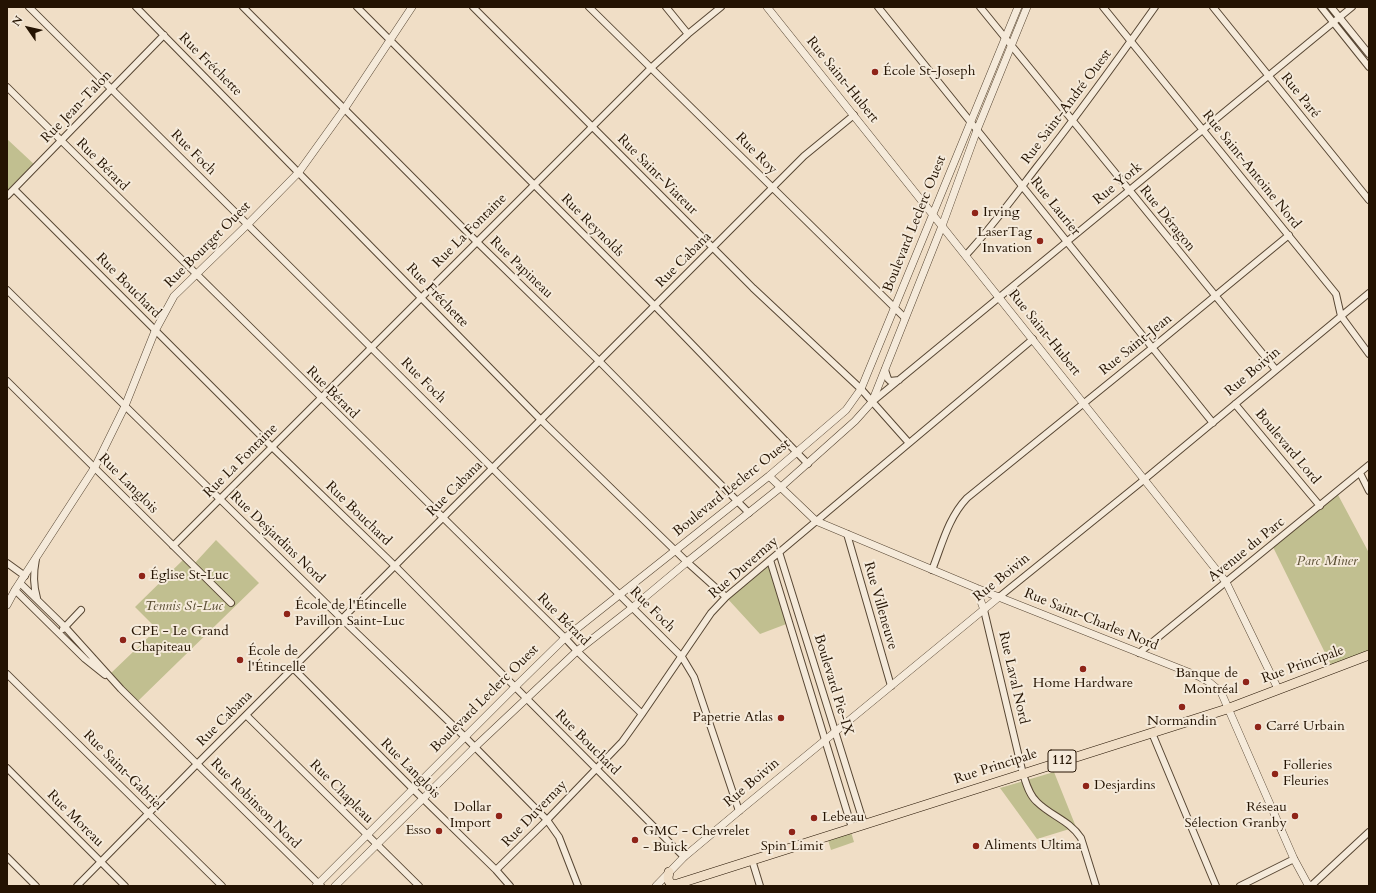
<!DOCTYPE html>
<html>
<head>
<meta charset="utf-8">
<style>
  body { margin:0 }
  #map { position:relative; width:1376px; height:893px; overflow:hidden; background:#f0dec6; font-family:Cardo,serif }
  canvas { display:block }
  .frame { position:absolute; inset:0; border:8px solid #241302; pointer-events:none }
  .north { position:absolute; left:8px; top:8px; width:40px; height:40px; -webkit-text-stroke:3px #f5eada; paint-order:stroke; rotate:304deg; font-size:11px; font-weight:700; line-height:16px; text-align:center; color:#241302 }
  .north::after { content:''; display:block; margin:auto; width:14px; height:18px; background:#241302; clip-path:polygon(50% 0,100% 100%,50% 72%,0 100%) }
</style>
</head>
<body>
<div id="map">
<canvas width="1376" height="893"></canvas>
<div class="frame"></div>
<div class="north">N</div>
</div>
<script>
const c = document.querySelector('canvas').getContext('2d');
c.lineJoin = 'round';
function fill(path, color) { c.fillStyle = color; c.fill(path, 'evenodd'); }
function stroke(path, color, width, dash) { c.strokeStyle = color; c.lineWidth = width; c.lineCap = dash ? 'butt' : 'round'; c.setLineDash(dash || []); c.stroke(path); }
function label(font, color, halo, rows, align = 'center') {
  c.font = font + ' Cardo,serif'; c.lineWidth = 4; c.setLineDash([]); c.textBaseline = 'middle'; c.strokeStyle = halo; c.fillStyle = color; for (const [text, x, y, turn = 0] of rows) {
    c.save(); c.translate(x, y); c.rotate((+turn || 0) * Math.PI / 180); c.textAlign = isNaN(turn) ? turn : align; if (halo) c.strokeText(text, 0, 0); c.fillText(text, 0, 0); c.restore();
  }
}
fill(new Path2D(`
  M 7,139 L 36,166 L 7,196 Z
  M 1337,493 L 1369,553 L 1369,655 L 1333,669 L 1273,547 Z
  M 216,540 L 259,583 L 138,701 L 110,674 L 157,629 L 135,607 L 186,557 L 194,564 Z
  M 770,560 L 789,623 L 760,634 L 726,597 Z
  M 1054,772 L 1076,827 L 1037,839 L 1000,788 Z
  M 851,832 L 854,842 L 831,850 L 828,840 Z`), '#c1bf90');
const minor = new Path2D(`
  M 29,7 L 682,657 L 694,677 L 739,811
  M 136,7 L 541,420 L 687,562 L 726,597
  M 243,7 L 477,242 L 600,362 L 749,513
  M 357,7 L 655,306 L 808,464
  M 473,7 L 753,288 L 861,389 L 909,443
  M 589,7 L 905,318
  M 666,7 L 688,34
  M 878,7 L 1213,423
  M 980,7 L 1276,370
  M 1103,7 L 1336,294 L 1341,316 L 1369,354
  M 1213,7 L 1369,200
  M 1321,7 L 1369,67
  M 1331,7 L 1369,54
  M 7,87 L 565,638 L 577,651 L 642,714
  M 14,189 L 272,447 L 395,566 L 684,857
  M 7,196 L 164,35
  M 966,255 C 991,228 1013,198 1036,168 C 1077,116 1116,62 1155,7
  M 7,290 L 342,619 L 465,737 L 547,820 L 559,837 L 578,886
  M 885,370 L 888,379 L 890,381 L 899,380
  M 7,381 L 231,603
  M 872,402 L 1352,7
  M 1235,404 L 1320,506
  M 1360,473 L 1369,491
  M 847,534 L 891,686
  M 173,546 L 651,68 L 688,34 L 721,7
  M 779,552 L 864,824
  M 36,559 C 33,574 33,585 37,598
  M 770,560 L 852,828
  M 7,563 L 25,576
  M 932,570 C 942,545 948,518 967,498 L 1152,348 L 1289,235
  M 20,583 L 65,627 L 121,689 L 321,886
  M 15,590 L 85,659 L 105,675
  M 999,597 L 1140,483 L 1369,293
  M 984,610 L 1023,774 C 1026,783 1029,795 1037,802 C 1051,816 1069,820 1081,838 L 1096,886
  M 63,629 L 81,610
  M 1139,653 L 1369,465
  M 293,668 L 413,789 L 496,870 L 510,886
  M 7,674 L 222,886
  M 246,715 L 419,886
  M 1152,733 L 1216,886
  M 7,768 L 125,886
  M 7,857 L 36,886
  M 752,860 L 760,886
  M 496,870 L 547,820 L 622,742 L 642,714 L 711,613 L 726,597 L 1033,339
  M 77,886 L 197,764 L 804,156 L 854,115
  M 1240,886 L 1294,859
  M 1311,886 L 1369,832`);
const tertiary = new Path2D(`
  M 767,7 L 1226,582 L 1278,689
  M 769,476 L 816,521 L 976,588 L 1198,676 L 1209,682 L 1221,692 L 1294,859 L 1307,883 L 1310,886
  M 976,588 L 984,610
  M 7,605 L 15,590 L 95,467 L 125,406 L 155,331 L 174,296 L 248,224 L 299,172 L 345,108 L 412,7
  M 316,886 L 515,687 L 565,638 L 769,476 L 846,410 L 861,389 L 1018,7
  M 335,886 L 475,747 L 577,651 L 632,608 L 687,562 L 781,487 L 855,421 L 872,402 L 942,226 L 977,130 L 1027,7
  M 656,886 L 684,857 L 739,811 L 999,597`);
const primary = new Path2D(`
  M 669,872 C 668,877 667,880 671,884 L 675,884
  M 671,886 L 1227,709 L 1369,655`);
stroke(minor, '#574633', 8);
stroke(tertiary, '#574633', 8);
stroke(primary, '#241302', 10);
stroke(minor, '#f5eada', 6);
stroke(tertiary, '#f5eada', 7);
stroke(primary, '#f0dec6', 9);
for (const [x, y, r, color] of [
  [875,72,4,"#8f2418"],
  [975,213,4,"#8f2418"],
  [1040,241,4,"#8f2418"],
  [142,576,4,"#8f2418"],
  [287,614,4,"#8f2418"],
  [123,640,4,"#8f2418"],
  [240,660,4,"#8f2418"],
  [1083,669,4,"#8f2418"],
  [1246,682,4,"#8f2418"],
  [1182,707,4,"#8f2418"],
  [781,718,4,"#8f2418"],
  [1258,727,4,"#8f2418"],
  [1275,774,4,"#8f2418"],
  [1086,786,4,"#8f2418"],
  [499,816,4,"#8f2418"],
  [1295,816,4,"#8f2418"],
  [814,818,4,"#8f2418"],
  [439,831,4,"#8f2418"],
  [792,832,4,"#8f2418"],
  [635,840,4,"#8f2418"],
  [976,846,4,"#8f2418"]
]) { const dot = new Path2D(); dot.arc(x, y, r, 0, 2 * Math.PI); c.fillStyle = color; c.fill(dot); stroke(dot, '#f5eada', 1.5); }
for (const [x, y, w] of [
  [1062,761,28]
]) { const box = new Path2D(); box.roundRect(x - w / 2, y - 11, w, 22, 3); c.fillStyle = '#f5eada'; c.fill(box); stroke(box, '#241302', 1); }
label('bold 13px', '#241302', null, [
  ["112",1062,761]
]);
label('14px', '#241302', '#f5eada', [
  ["Rue Fréchette",210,65,45],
  ["Rue Saint-Hubert",842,80,51],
  ["Rue Paré",1300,96,51],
  ["Rue Jean-Talon",77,107,-46],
  ["Rue Saint-André Ouest",1067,107,-53],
  ["Rue Foch",193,153,45],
  ["Rue Roy",756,154,45],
  ["Rue Bérard",102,165,45],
  ["Rue Saint-Antoine Nord",1251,170,51],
  ["Rue Saint-Viateur",657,175,45],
  ["Rue York",1118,184,-39],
  ["Rue Laurier",1055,207,51],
  ["Rue Déragon",1167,219,51],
  ["Boulevard Leclerc Ouest",915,224,-68],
  ["Rue Reynolds",592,226,45],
  ["Rue La Fontaine",470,231,-45],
  ["Rue Bourget Ouest",208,245,-45],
  ["Rue Cabana",684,260,-45],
  ["Rue Papineau",521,268,44],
  ["Rue Bouchard",128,286,45],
  ["Rue Fréchette",437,296,46],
  ["Rue Saint-Hubert",1044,333,51],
  ["Rue Saint-Jean",1136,345,-39],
  ["Rue Boivin",1253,372,-40],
  ["Rue Foch",423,381,45],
  ["Rue Bérard",332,393,45],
  ["Boulevard Lord",1287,447,50],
  ["Rue La Fontaine",241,461,-45],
  ["Rue Langlois",128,484,45],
  ["Boulevard Leclerc Ouest",732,488,-39],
  ["Rue Cabana",455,489,-45],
  ["Rue Bouchard",358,514,44],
  ["Rue Desjardins Nord",277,538,44],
  ["Avenue du Parc",1247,550,-39],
  ["Rue Duvernay",744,568,-41],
  ["Rue Boivin",1002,578,-39],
  ["Rue Villeneuve",880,606,74],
  ["Rue Foch",652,610,45],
  ["Rue Bérard",563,620,45],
  ["Rue Saint-Charles Nord",1091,620,22],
  ["Rue Principale",1303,665,-20],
  ["Rue Laval Nord",1013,678,77],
  ["Boulevard Pie-IX",833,685,73],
  ["Boulevard Leclerc Ouest",485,699,-45],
  ["Rue Cabana",225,719,-45],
  ["Rue Bouchard",587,743,45],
  ["Rue Principale",996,767,-18],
  ["Rue Langlois",410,769,45],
  ["Rue Saint-Gabriel",123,771,45],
  ["Rue Boivin",752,783,-40],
  ["Rue Chapleau",341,792,45],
  ["Rue Robinson Nord",255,804,45],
  ["Rue Duvernay",535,814,-46],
  ["Rue Moreau",75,819,45]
]);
label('14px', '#241302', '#f5eada', [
  ["École St-Joseph",883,72],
  ["Irving",983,213],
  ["LaserTag",1032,233,"right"],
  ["Invation",1032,249,"right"],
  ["Église St-Luc",150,576],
  ["École de l'Étincelle",295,606],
  ["Pavillon Saint-Luc",295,622],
  ["CPE - Le Grand",131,632],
  ["Chapiteau",131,648],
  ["École de",248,652],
  ["l'Étincelle",248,668],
  ["Banque de",1238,674,"right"],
  ["Montréal",1238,690,"right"],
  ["Home Hardware",1083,684,"center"],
  ["Papetrie Atlas",773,718,"right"],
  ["Normandin",1182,722,"center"],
  ["Carré Urbain",1266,727],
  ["Folleries",1283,766],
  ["Fleuries",1283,782],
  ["Desjardins",1094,786],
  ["Dollar",491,808,"right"],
  ["Import",491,824,"right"],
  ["Réseau",1287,808,"right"],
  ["Sélection Granby",1287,824,"right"],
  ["Lebeau",822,818],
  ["Esso",431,831,"right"],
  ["GMC - Chevrelet",643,832],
  ["- Buick",643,848],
  ["Aliments Ultima",984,846],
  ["Spin Limit",792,847,"center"]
], 'left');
label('italic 14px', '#5b4f34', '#f5eada', [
  ["Parc Miner",1327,562],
  ["Tennis St-Luc",184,607]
]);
</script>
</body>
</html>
